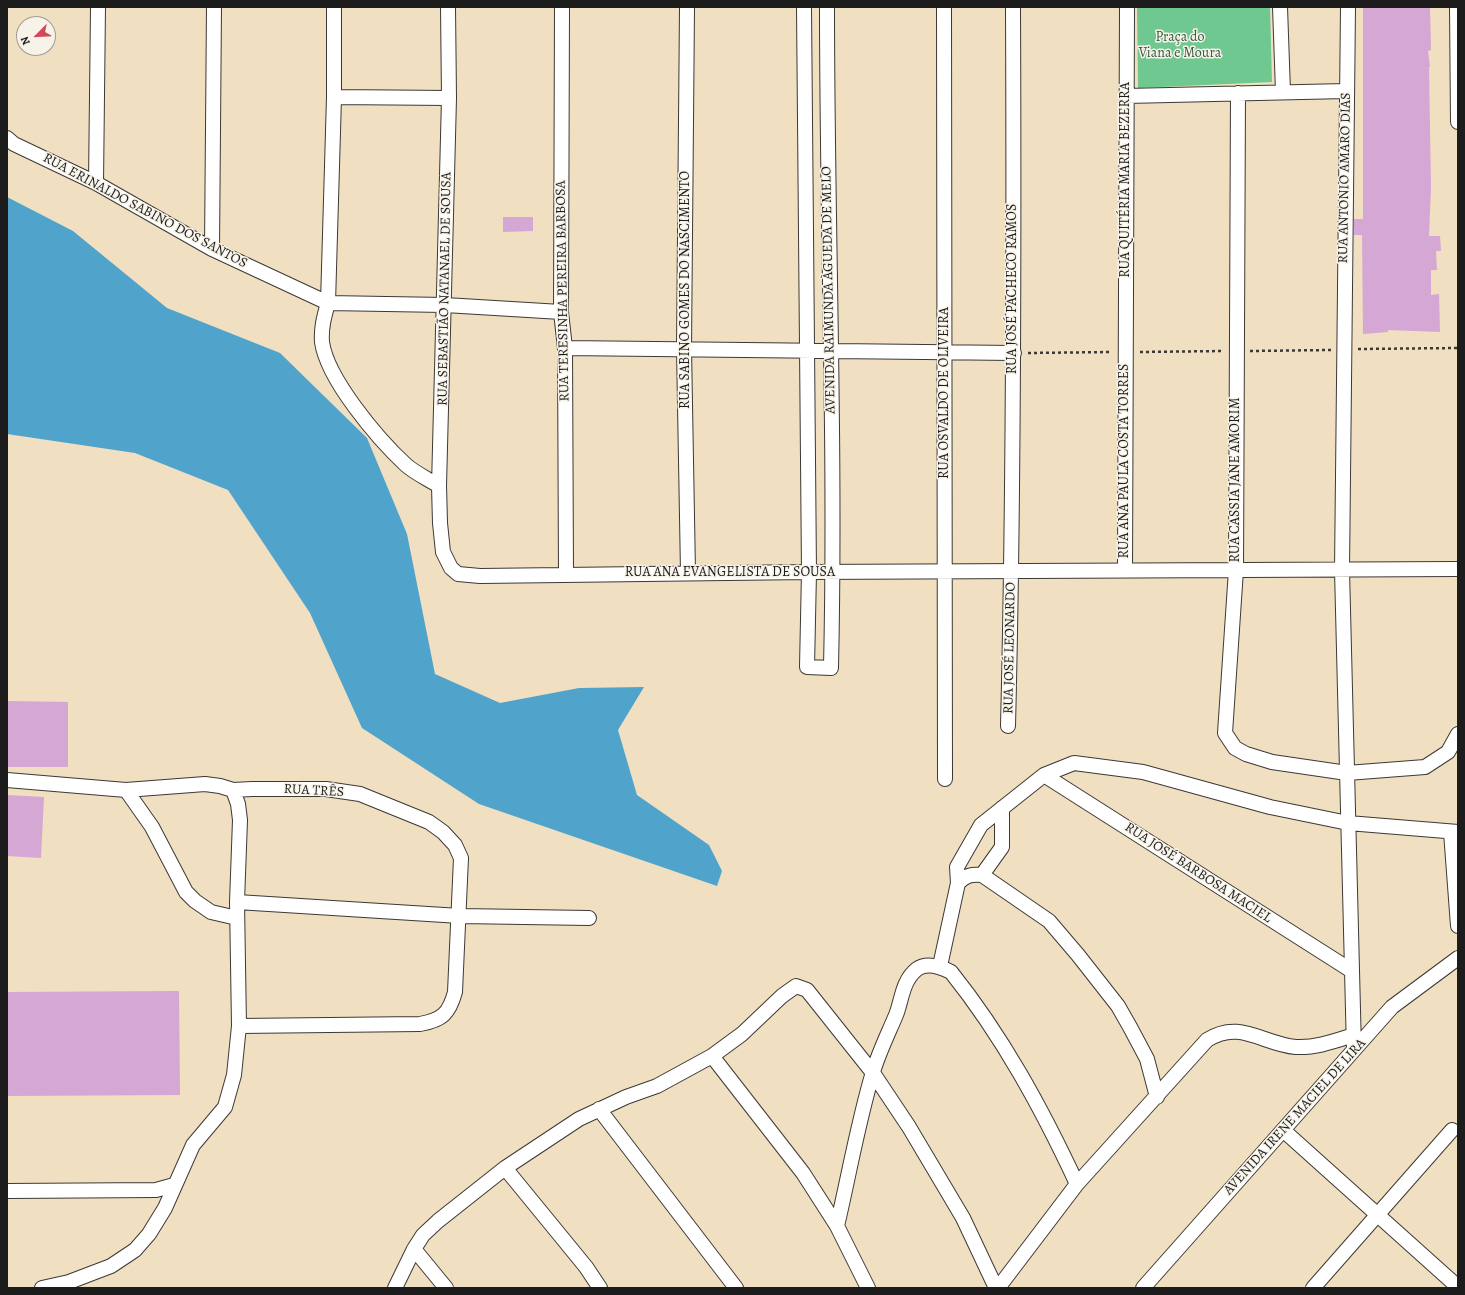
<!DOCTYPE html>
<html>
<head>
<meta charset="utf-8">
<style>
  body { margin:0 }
  #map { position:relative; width:1465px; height:1295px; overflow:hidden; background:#f0dfc0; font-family:Alegreya,serif }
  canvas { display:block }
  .frame { position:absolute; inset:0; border:8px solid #1c1c1c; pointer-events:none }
  .north { position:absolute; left:16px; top:16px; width:40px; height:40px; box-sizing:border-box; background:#f7f3e8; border:1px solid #9f9d96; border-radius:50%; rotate:246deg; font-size:11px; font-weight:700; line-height:16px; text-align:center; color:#1c1c1c }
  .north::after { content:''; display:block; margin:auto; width:14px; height:18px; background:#d1495b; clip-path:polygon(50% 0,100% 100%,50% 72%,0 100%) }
</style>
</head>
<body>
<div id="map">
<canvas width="1465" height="1295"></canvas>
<div class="frame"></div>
<div class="north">N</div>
</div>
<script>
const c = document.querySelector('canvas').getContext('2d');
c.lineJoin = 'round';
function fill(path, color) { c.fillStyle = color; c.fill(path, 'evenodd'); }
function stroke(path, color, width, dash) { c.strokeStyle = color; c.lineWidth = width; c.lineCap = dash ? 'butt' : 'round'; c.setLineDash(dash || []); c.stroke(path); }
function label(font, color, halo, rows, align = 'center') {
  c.font = font + ' Alegreya,serif'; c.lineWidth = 3; c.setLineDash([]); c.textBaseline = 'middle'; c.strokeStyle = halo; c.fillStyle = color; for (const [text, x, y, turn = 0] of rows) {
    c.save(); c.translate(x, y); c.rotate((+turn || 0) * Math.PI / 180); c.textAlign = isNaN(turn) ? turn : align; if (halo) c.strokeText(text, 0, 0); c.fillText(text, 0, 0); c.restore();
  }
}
fill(new Path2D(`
  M 1137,7 L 1270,7 L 1272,82 L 1138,88 Z`), '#6ec890');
fill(new Path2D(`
  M 7,197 L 73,231 L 167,308 L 280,353 L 367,438 L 407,534 L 435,674 L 500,703 L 579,688 L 644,687 L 618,730 L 637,795 L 709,845 L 722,871 L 717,886 L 479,804 L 362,728 L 310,613 L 228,490 L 135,453 L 7,434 Z`), '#50a4cc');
fill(new Path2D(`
  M 1363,7 L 1430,7 L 1431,50 L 1428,51 L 1430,67 L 1429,67 L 1431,187 L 1429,236 L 1440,236 L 1441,251 L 1436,251 L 1437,270 L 1431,270 L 1431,295 L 1439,294 L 1440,332 L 1388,330 L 1388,332 L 1363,334 L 1362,235 L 1354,235 L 1354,219 L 1363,219 Z
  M 503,217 L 533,217 L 533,231 L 503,232 Z
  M 7,701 L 68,702 L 68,767 L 7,767 Z
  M 7,795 L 44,797 L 41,858 L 7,856 Z
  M 179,991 L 180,1095 L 7,1096 L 7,992 Z`), '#d4a7d5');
const street = new Path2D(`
  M 334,7 L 334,97 L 328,303 L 445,305 L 561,312
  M 448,7 L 449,98 L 439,486 L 440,523 L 443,552 L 451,568 L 458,574 L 480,576 L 809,572 L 1458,569
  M 562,7 L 561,312 L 565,348 L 566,574
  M 687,7 L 684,348 L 688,573
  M 804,7 L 809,572 L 807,667 L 831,668 C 836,448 827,227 827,7
  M 944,7 L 945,779
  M 1280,7 L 1283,92
  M 1348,7 L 1342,570 L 1354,1050
  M 1457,7 L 1458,122
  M 1238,93 L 1236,570 L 1225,733 L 1235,748 L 1246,754 L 1272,762 L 1347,773 L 1425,767 L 1448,752 L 1458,734
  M 1126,96 L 1346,91
  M 334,97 L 449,98
  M 7,138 L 14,144 L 96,183 L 212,249 L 328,303 C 324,317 321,328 322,342 C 327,379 378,439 406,465 C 415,473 428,479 439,486
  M 96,183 L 98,7
  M 212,249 L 214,7
  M 565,348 L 1014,353
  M 1125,570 L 1127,7
  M 1008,726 C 1014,486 1014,247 1013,7
  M 1044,775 L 1352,971
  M 7,780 L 126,790 L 205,784 L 220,786 L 233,790 L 252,789 L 326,789 L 360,794 L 429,822 L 443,832 L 455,845 L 461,858 L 455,992 C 449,1014 442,1020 420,1024 L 239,1026
  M 126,790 L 152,827 L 186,892 L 195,901 L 211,912 L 237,918
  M 1451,832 L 1458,926
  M 982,875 L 1002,847 L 1002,808
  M 958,883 L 957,867 L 981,825 L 1044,775 L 1074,763 L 1143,772 L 1270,807 L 1348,823 L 1458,832
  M 237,902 L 460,916 L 589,918
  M 940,966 L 958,883 C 966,875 972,874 982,875 L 1049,921 L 1078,955 L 1118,1006 L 1130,1027 L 1147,1059 L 1157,1097
  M 712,1056 L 803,1173 L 837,1226 L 868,1288
  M 599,1109 L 736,1288
  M 1283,1130 L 1458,1287
  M 505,1168 L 586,1267 L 600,1288
  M 7,1191 L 156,1190 L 174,1185
  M 837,1226 C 849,1175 858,1122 873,1072 C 879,1052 888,1034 896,1015 C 902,1000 902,981 917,969 C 927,962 941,967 951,972 C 1003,1037 1042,1109 1077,1184
  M 414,1249 L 446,1288
  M 42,1288 L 69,1282 L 111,1266 L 135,1250 L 149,1234 L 165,1208 L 193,1145 L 225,1107 L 234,1075 L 239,1026 L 237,902 L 240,820 L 238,804 L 233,790
  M 395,1288 L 414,1249 L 423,1235 L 438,1221 L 505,1168 L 579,1119 L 626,1097 L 657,1086 L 712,1056 L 742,1034 L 782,996 L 796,986 L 807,990 L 873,1073 L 909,1127 L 963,1218 L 996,1288
  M 998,1288 L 1077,1184 L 1207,1040 C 1240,1019 1262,1044 1296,1047 C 1316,1048 1335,1041 1354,1035
  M 1143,1288 L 1392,1007 L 1458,958
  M 1313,1288 L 1452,1130`);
stroke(street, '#3c3935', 16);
stroke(new Path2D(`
  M 1358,349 L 1458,348
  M 1250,351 L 1331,350
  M 1140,352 L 1223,351
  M 1028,353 L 1111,352`), '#3c3935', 2.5, [3, 3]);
stroke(street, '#fff', 14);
label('14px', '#395845', '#f7f3e8', [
  ["Praça do",1180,38],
  ["Viana e Moura",1180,54]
]);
label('14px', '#1c1c1c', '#f7f3e8', [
  ["RUA ANTONIO AMARO DIAS",1345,178,-89],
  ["RUA QUITÉRIA MARIA BEZERRA",1126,180,-90],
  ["RUA ERINALDO SABINO DOS SANTOS",145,211,28],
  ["RUA SEBASTIÃO NATANAEL DE SOUSA",445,289,-89],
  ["RUA JOSÉ PACHECO RAMOS",1013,289,-90],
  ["RUA SABINO GOMES DO NASCIMENTO",686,290,-90],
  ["AVENIDA RAIMUNDA ÀGUEDA DE MELO",829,290,-91],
  ["RUA TERESINHA PEREIRA BARBOSA",563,291,-91],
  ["RUA OSVALDO DE OLIVEIRA",945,393,-90],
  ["RUA ANA PAULA COSTA TORRES",1125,461,-90],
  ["RUA CASSIA JANE AMORIM",1236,480,-90],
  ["RUA ANA EVANGELISTA DE SOUSA",730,573],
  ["RUA JOSÉ LEONARDO",1010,648,-89],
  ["RUA TRÊS",314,791,3],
  ["RUA JOSÉ BARBOSA MACIEL",1198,873,33],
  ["AVENIDA IRENE MACIEL DE LIRA",1295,1117,-48]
]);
</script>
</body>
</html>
